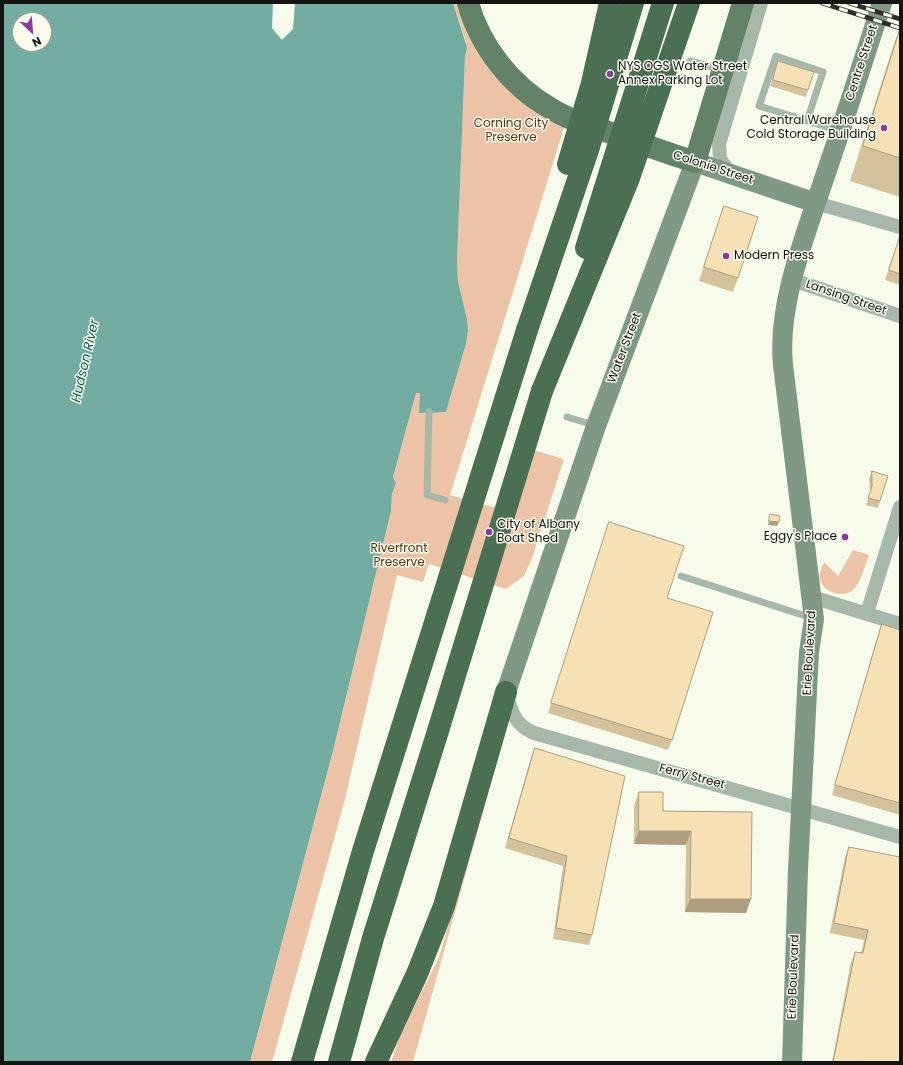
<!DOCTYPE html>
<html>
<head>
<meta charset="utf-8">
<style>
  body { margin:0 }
  #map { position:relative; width:903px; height:1065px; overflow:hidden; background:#f6fbeb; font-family:Poppins,sans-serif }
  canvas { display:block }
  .frame { position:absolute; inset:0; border:4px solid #141510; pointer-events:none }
  .north { position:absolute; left:12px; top:12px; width:40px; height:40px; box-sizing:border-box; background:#f6fbeb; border:1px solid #9c9f93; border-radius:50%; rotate:154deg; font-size:11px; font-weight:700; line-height:16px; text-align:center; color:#141510 }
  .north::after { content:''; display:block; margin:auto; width:14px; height:18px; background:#91359f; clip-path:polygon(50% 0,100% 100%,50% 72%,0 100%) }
</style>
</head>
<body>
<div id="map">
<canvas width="903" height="1065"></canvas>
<div class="frame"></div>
<div class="north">N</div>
</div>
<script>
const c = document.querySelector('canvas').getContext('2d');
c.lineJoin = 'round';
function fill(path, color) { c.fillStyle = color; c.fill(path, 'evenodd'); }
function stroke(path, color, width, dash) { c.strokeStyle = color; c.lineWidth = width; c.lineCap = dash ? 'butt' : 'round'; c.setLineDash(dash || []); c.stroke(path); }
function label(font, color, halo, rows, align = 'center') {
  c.font = font + ' Poppins,sans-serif'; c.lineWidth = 3; c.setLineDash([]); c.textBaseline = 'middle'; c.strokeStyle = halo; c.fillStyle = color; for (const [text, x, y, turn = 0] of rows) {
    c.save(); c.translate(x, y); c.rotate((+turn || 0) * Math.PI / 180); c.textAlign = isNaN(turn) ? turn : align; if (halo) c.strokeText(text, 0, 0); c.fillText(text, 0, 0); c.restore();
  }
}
fill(new Path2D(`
  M 453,3 L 478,3 L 490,33 L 511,64 L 538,88 L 570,108 L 450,495 L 511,512 L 530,449 L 564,459 L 532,558 L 524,576 L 506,589 L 429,564 L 423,582 L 397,575 L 344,803 L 272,1062 L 250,1062 L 333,751 L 391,511 L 392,494 L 396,483 L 393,477 L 416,392 L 420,393 L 429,412 L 446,412 L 466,344 L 468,331 L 467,319 L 458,281 L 457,262 L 465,57 L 466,42 Z
  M 853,550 L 869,555 C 865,565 861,582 854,589 C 844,599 824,593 820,580 C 818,574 822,567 824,562 L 838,576 Z
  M 502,744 L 413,1062 L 391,1062 L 400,1036 L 439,957 Z`), '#ecc3a7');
fill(new Path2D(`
  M 3,3 L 453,3 L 467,47 L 465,57 L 457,262 L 458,281 L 467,319 L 468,331 L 466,344 L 446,412 L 419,413 L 420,393 L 416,393 L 393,477 L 396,483 L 392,494 L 391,511 L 333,751 L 250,1062 L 3,1062 ZM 20,20 L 44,20 L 44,44 L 20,44 Z`), '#73ada2');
fill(new Path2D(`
  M 273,3 L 295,3 L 293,29 L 282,40 L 272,28 Z`), '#f6fbeb');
stroke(new Path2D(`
  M 690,61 L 720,69
  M 807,121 L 823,72 L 776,56 L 759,106 L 840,131
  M 429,412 L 427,495 L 445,500
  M 567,417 L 594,425
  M 681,576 L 812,618`), '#a7b8aa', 7);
stroke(new Path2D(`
  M 730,173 L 720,159 L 719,144 L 761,3
  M 816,203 L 900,227
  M 793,280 L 900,316
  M 812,597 L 900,624
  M 867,613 L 900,507
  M 506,693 C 512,713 515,725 534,733 L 900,837`), '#a7b8aa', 14);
stroke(new Path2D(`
  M 506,692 L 596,426 L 695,162 L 816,203
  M 792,1062 L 798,870 L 809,652 L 814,619 L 783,365 C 777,304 805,237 824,179 C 844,121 863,62 882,3`), '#809984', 20);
stroke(new Path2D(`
  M 468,3 C 480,46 511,86 550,108 C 569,120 590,126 611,133 C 639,143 667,153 695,162 L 743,3`), '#638369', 22);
stroke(new Path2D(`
  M 302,1062 L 363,851 L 527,330
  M 339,1062 L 373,938 L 438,731 L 542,391
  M 376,1062 L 417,974 L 444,906 L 506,692`), '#4b6f52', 22);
const rail = new Path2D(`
  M 822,3 L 900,28
  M 849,3 L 900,19`);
stroke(rail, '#2e2f29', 4.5);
stroke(rail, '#f6fbeb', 3, [9]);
stroke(new Path2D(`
  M 568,164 L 592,83 L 610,3
  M 586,248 L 663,3
  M 527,330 L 588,150 L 633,3
  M 542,391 L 629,178 L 689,3`), '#4b6f52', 22);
fill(new Path2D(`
  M 900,27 L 900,197 L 850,181 L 894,44 Z
  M 778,61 L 808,90 L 806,97 L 770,86 Z
  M 724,206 L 738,278 L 733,292 L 699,281 Z
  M 900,236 L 900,285 L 885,280 Z
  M 872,471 L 880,501 L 878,508 L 866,505 L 870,492 L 869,478 Z
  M 609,522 L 667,598 L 672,740 L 668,750 L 548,713 Z
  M 882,624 L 900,630 L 900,815 L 832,795 L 878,635 Z
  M 535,748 L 592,935 L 589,945 L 553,939 L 563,866 L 505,848 L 531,758 Z
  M 639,792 L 663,811 L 752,812 L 746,913 L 685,912 L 686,845 L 634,844 L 634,805 Z
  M 849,847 L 900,1062 L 832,1062 L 851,962 L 855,952 L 861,953 L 864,940 L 830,933 L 845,857 Z`), '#d3c29b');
fill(new Path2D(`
  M 769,521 L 779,522 L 777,526 L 768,525 Z
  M 639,831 L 691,831 L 686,845 L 634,844 Z
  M 690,899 L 751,899 L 746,913 L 685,912 Z`), '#ac9e7e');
const building = new Path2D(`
  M 900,29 L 900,158 L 863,146 Z
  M 778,61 L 814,72 L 808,90 L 773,80 Z
  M 724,206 L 758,217 L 738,278 L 704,267 Z
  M 900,236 L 900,274 L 889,270 Z
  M 872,471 L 888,476 L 880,501 L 868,498 L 872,486 Z
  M 770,514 L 780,516 L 779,522 L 769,521 Z
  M 609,522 L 684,546 L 667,598 L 713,612 L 672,740 L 551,703 Z
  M 882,624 L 900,630 L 900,803 L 835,785 Z
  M 535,748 L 625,776 L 592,935 L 556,928 L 567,856 L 509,838 Z
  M 639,792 L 663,792 L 663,811 L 752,812 L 751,899 L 690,899 L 691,831 L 639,831 Z
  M 849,847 L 900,857 L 900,1062 L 833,1062 L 855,952 L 863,953 L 868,930 L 834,923 Z`);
fill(building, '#f5e1b4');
stroke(building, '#ac9e7e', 1);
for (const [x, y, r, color] of [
  [610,74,4,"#91359f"],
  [884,128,4,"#91359f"],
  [726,256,4,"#91359f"],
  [489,532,4,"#91359f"],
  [845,537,4,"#91359f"]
]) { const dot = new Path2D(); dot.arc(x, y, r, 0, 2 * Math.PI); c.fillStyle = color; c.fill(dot); stroke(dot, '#f6fbeb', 1.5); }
label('12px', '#141510', '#f6fbeb', [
  ["Centre Street",862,63,-72],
  ["Colonie Street",713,168,18],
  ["Lansing Street",846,298,19],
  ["Water Street",625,348,-69],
  ["Erie Boulevard",810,653,-87],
  ["Ferry Street",692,777,15],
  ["Erie Boulevard",794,977,-88]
]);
label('12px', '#141510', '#f6fbeb', [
  ["NYS OGS Water Street",618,67],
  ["Annex Parking Lot",618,81],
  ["Central Warehouse",876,121,"right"],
  ["Cold Storage Building",876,135,"right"],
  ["Modern Press",734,256],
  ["City of Albany",497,525],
  ["Boat Shed",497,539],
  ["Eggy's Place",837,537,"right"]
], 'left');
label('12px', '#5c3313', '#f6fbeb', [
  ["Corning City",511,124],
  ["Preserve",511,138],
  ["Riverfront",399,549],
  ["Preserve",399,563]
]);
label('italic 13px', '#0a5c52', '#f6fbeb', [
  ["Hudson River",86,361,-77]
]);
</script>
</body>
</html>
